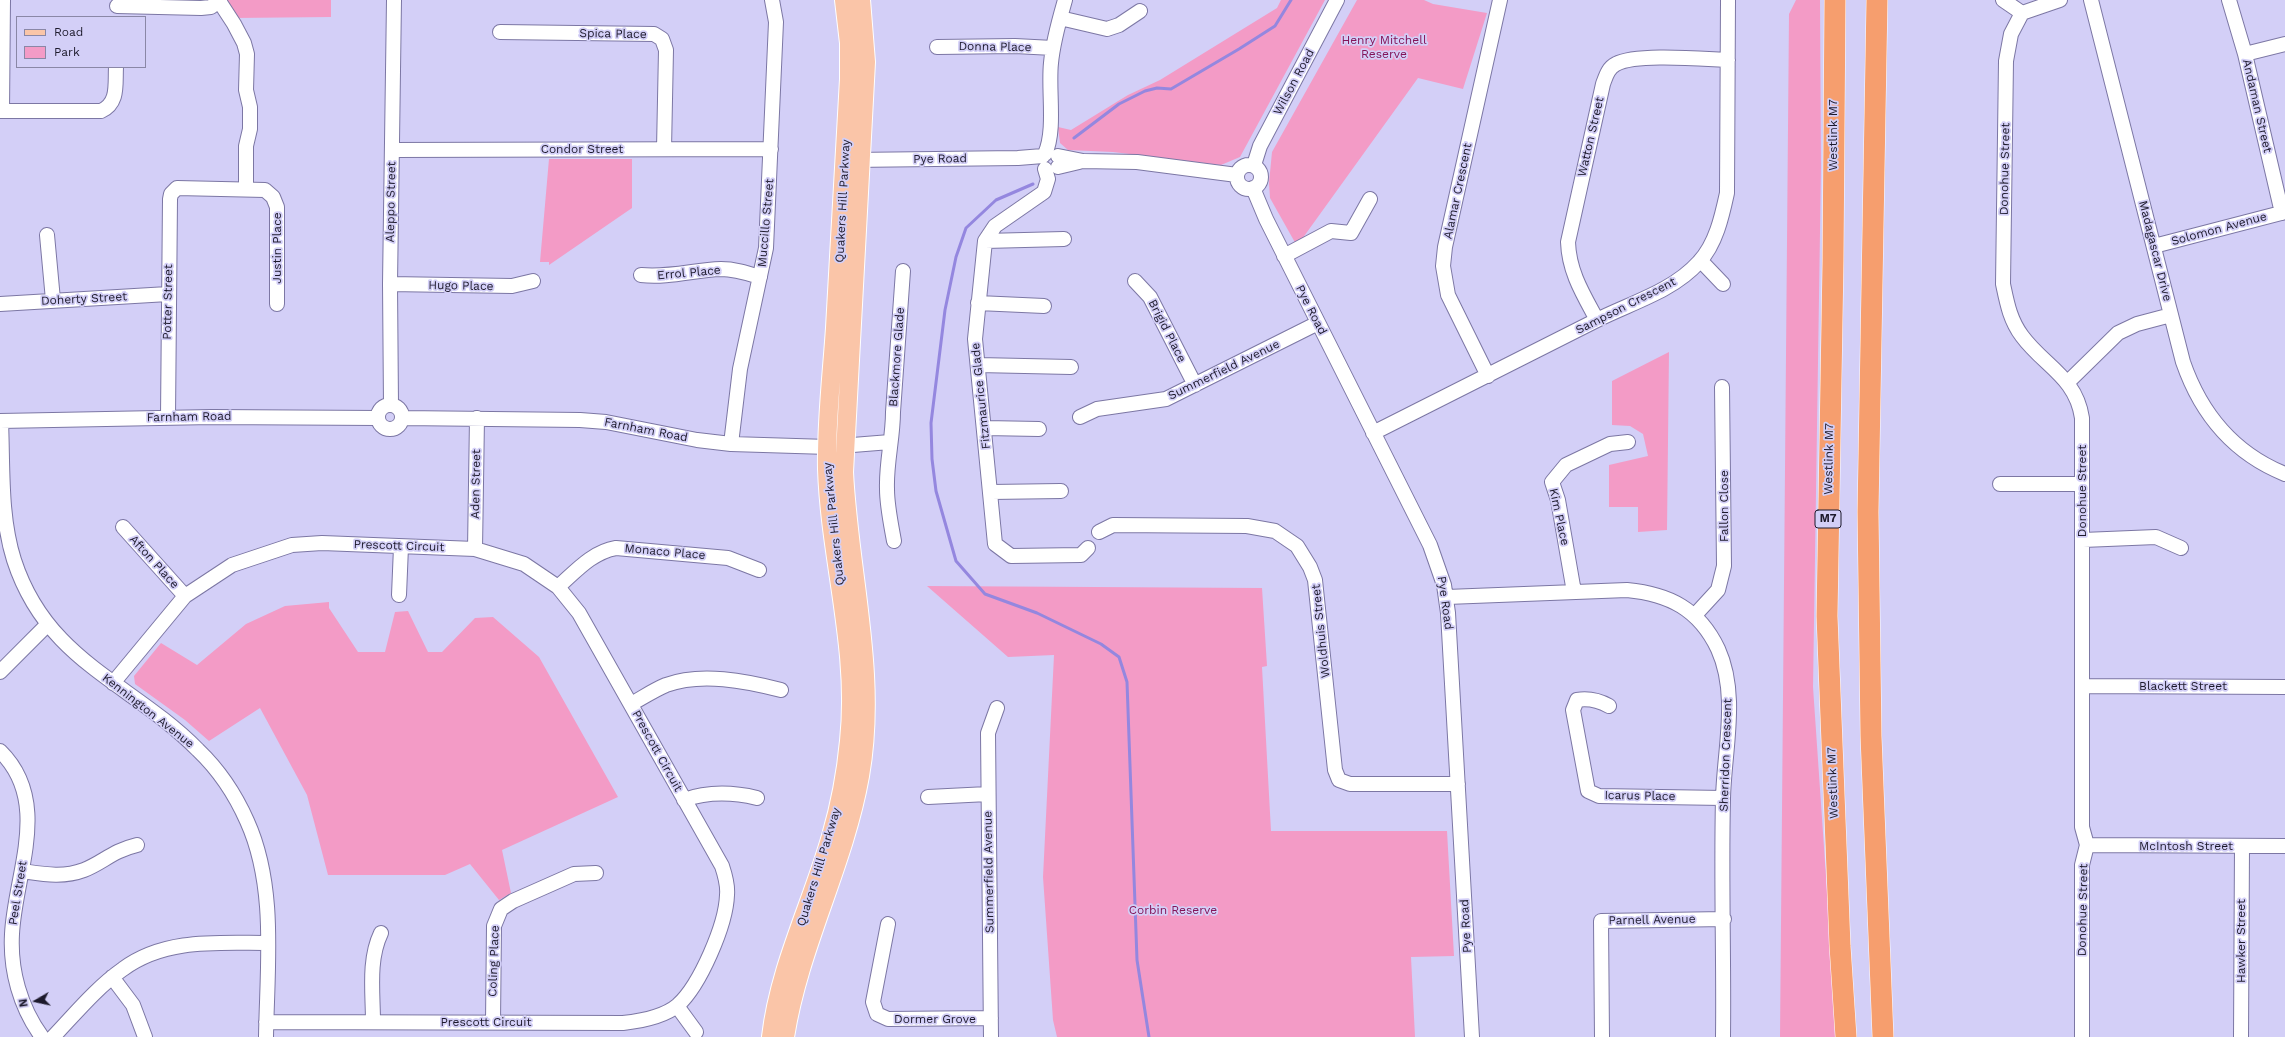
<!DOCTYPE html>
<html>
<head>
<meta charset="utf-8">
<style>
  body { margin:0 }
  #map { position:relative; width:2285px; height:1037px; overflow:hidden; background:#d3cff7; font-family:"Work Sans",sans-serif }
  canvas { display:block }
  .legend { position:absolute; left:16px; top:16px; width:130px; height:52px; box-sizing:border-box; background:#d3cff7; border:1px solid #8a87a6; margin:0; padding:5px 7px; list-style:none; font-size:12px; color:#1d1a2c }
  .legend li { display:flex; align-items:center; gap:8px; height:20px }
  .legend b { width:20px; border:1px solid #8a87a6 }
  .north { position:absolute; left:16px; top:981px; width:40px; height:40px; -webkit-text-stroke:3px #d3cff7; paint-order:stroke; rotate:261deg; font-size:11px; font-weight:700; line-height:16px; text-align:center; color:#1d1a2c }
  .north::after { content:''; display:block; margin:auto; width:14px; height:18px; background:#1d1a2c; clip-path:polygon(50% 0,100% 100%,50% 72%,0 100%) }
</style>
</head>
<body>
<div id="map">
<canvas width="2285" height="1037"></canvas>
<ul class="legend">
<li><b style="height:5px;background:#fac5a8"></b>Road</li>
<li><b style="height:11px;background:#f39bc6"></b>Park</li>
</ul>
<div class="north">N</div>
</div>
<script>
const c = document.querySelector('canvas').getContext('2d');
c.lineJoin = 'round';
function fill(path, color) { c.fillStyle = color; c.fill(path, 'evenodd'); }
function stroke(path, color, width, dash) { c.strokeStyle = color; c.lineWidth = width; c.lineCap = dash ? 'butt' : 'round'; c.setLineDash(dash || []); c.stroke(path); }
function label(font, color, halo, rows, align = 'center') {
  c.font = font + ' "Work Sans",sans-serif'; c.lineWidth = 3.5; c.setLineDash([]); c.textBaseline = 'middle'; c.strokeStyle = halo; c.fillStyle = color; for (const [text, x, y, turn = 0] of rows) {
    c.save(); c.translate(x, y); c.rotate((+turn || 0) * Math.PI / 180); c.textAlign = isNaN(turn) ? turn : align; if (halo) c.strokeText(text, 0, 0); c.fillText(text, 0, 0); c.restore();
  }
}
fill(new Path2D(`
  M 226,0 L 331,0 L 331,17 L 234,18 Z
  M 1281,0 L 1325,0 L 1240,157 L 1221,165 L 1113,152 L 1068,150 L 1060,143 L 1058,127 L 1071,130 L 1128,95 L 1160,80 L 1277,8 Z
  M 1357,0 L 1424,0 L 1433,4 L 1487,13 L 1463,89 L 1418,78 L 1297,246 L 1270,198 L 1269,183 L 1272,152 Z
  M 1796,0 L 1820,0 L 1821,167 L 1813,687 L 1837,1037 L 1780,1037 L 1789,14 Z
  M 549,159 L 632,159 L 632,208 L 549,265 L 549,262 L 540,262 Z
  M 1669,352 L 1667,530 L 1638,532 L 1638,507 L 1609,507 L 1609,465 L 1648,456 L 1643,434 L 1630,426 L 1612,425 L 1612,381 Z
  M 927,586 L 1262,588 L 1267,666 L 1262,667 L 1271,831 L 1447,831 L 1454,956 L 1411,957 L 1415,1037 L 1057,1037 L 1053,1020 L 1043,877 L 1054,655 L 1008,657 Z
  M 329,602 L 329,608 L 358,652 L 385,652 L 395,612 L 408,611 L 428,652 L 442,652 L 475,618 L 493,617 L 539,657 L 618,797 L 502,850 L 511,893 L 499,900 L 470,864 L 445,875 L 328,875 L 307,795 L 260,708 L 209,741 L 185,720 L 135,684 L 134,676 L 161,643 L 197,665 L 246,624 L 285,606 Z`), '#f39bc6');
stroke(new Path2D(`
  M 1074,138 L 1119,104 L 1145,91 L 1157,88 L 1171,89 L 1239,49 L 1275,26 L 1291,0
  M 1033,184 L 996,200 L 966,228 L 956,257 L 945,310 L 931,423 L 932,459 L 936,491 L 956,561 L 985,594 L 1037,613 L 1101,644 L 1119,657 L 1127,682 L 1137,960 L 1149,1037`), '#9487df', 3);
const minor = new Path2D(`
  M 2003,0 L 2022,13
  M 2060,0 L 2022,13 L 2011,34 L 2006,61 L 2003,284 C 2007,303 2010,320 2022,336 C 2044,366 2076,377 2082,418 L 2082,827 L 2087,845 L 2082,865 L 2082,1037
  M 2091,0 L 2183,362 C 2201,414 2233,453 2285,474
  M 2229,0 L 2245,54 L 2282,213
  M 219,1 L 234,24 L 244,43 L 247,54 L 246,90 L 250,107 L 250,129 L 246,146 L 246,189
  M 117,6 L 201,8 L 211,7 L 220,0
  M 1060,18 L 1107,29 L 1119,25 L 1140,11
  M 500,32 L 654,34 L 662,39 L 666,50 L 664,149
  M 937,47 L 1015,46 L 1053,48
  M 2245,54 L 2285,44
  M 0,111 L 101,111 C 119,103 115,84 116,67
  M 2,111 L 3,0
  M 392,150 L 771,149
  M 1045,154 C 1056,130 1048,90 1051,63 C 1053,41 1059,21 1065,0
  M 1058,156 L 1083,161 L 1137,162 L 1237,175
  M 852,160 L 1018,158 L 1043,156
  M1237 177a12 12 0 1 1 24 0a12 12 0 1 1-24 0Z
  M 1254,165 L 1260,146 L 1337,0
  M 1058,167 L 1079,162
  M 1045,169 L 1048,179 L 1044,192 L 995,226 L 985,241 L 975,339 L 995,544 L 1011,556 L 1081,555 L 1088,548
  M 1253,188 L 1266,219 L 1430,545 L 1444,585 L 1448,613 L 1472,1037
  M 47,235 L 53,300
  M 985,241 L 1064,239
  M 2154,246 L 2285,212
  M 1284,256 L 1331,231 L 1351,233 L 1370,199
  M 1701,261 L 1723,284
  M 641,275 C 669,278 694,270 721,269 C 735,269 747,273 760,277
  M 1135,281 L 1150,297 L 1195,385
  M 390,284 L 512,286 L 533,281
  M 978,303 L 1044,306
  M 0,304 L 168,294
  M 1597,320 C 1583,294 1569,272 1568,242 L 1603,84 C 1606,76 1608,68 1616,64 C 1636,53 1703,59 1728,60
  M 978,365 L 1071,367
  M 1488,376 L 1448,295 L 1443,266 L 1445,247 L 1500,0
  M 2068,382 L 2118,333 L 2137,324 L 2171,315
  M378 417a12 12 0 1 1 24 0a12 12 0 1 1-24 0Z
  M 391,405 L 390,284 L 394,0
  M 168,417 L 170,199 L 171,194 L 177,188 L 265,190 L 273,197 L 277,207 L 277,304
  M 1080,417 L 1097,409 L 1166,399 L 1318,323
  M 402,418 L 580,420 L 606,422 L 697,440 L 731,444 L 828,447 L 890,442
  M 0,421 L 212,417 L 378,418
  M 1,421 C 3,467 0,516 14,560 C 47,662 131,682 198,750 C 219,770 235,794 247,821 C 277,887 267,967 266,1037
  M 985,428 L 1039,429
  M 1373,433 C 1447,396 1521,358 1595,321 C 1630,303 1672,292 1699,262 C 1716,244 1722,216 1727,193 L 1728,0
  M 731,444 L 740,369 L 766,248 L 776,22 L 772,0
  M 2000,484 L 2082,484
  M 991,492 L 1061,491
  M 123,527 L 185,596
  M 1099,532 L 1113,525 L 1247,526 L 1275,531 L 1297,546 L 1310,567 L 1315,580 L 1335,770 L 1339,780 L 1350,784 L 1458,784
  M 2083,540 L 2156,537 L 2181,548
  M 894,541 C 891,524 887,506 887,489 C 886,463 893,438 893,412 L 903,271
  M 475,549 L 477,418
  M 558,587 C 575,572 592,552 616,548 L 728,558 L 759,570
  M 1574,592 L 1558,500 L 1552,482 L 1566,465 L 1610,444 L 1628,442
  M 399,595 L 401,547
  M 1447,597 L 1627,590 C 1669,594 1699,609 1718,649 C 1739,695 1724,750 1723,799 C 1721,878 1724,958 1723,1037
  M 1695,615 L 1718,590 L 1724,566 L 1722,387
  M 0,672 L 48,624
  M 113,683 L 185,596 L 232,565 L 292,545 L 322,543 L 475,549 L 524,564 L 558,587 L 579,613 L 722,866 C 725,875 728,885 727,895 C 726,925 700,985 678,1005 C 664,1017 641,1021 623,1023 L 266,1022
  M 2082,686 L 2285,687
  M 631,704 C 642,698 654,690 666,685 C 701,672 746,681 781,690
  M 1609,706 C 1598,700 1589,698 1577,700 L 1573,710 L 1588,791 L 1599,796 L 1723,798
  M 0,751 C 52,802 15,873 12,934 C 10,970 20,1007 42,1037
  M 928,797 L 988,794
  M 684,800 C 709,791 732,792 757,798
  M 2087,845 L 2285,846
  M 22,871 C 43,874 63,878 84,870 C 104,862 112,851 137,845
  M 888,924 L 873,1002 L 877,1014 L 888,1019 L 991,1018
  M 112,977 L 133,1005 L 145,1037
  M 677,1006 L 696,1032
  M 373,1022 C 373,993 368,960 381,933
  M 493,1022 L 494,926 L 501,909 L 513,901 L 574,874 L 596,873
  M 53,1037 C 75,1014 96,988 123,969 C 165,938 218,943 267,943
  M 991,1037 L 988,733 L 997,708
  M 1602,1037 L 1601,921 L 1724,919
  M 2241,1037 L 2242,846`);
const major = new Path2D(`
  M 771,1037 C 779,967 812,903 831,836 C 840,805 846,773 849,741 C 859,649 830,560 827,469 C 826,422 832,374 835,328 C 840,245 845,162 849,79 L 849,43 L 844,0
  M 785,1037 C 799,947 844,866 860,776 C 878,674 849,574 844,472 L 866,62 L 861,0`);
const highway = new Path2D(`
  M 1835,0 L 1833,262 L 1827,616 L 1840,946 L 1846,1037
  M 1877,0 L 1868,512 L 1871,736 L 1883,1037`);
stroke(minor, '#7c77a4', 16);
stroke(major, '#fff', 20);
stroke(highway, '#fff', 22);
stroke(minor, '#fff', 14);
stroke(major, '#fac5a8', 18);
stroke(highway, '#f69e6e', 21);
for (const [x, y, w] of [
  [1828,519,26]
]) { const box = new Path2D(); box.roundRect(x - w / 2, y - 9, w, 18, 3); c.fillStyle = '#d3cff7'; c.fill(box); stroke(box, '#1d1a2c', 1); }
label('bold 11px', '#1d1a2c', null, [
  ["M7",1828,519]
]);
label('12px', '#1d1a2c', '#d3cff7', [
  ["Spica Place",613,34,1],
  ["Donna Place",995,47,1],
  ["Wilson Road",1294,82,-62],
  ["Andaman Street",2257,106,77],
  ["Westlink M7",1833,135,-90],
  ["Watton Street",1591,137,-77],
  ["Condor Street",582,149],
  ["Pye Road",940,159,-1],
  ["Donohue Street",2005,169,-89],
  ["Alamar Crescent",1458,191,-78],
  ["Quakers Hill Parkway",843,201,-87],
  ["Aleppo Street",391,202,-89],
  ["Muccillo Street",766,223,-85],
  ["Solomon Avenue",2219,229,-15],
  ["Justin Place",277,248,-90],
  ["Madagascar Drive",2155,251,76],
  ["Errol Place",689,273,-5],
  ["Hugo Place",461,286,1],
  ["Doherty Street",84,299,-3],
  ["Potter Street",168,302,-89],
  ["Sampson Crescent",1626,306,-27],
  ["Pye Road",1311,310,63],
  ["Brigid Place",1167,331,63],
  ["Blackmore Glade",897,357,-86],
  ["Summerfield Avenue",1224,370,-26],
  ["Fitzmaurice Glade",981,396,-96],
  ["Farnham Road",189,417,-1],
  ["Farnham Road",646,430,11],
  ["Westlink M7",1829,459,-89],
  ["Aden Street",476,484,-89],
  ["Donohue Street",2082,491,-90],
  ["Fallon Close",1724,506,-90],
  ["Kim Place",1559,517,78],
  ["Quakers Hill Parkway",834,524,-96],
  ["Prescott Circuit",399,546,2],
  ["Monaco Place",665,552,5],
  ["Afton Place",154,562,48],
  ["Pye Road",1445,603,82],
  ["Woldhuis Street",1321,631,-96],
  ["Blackett Street",2183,686],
  ["Kennington Avenue",148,711,38],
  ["Prescott Circuit",657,751,61],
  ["Sherridon Crescent",1726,755,-88],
  ["Westlink M7",1833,783,-92],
  ["Icarus Place",1640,796,1],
  ["McIntosh Street",2186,846],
  ["Quakers Hill Parkway",819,867,-73],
  ["Summerfield Avenue",989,872,-91],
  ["Peel Street",18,893,-81],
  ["Donohue Street",2083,910,-89],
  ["Parnell Avenue",1652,920,-1],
  ["Pye Road",1466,926,-93],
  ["Hawker Street",2241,941,-90],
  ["Coling Place",494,961,-88],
  ["Dormer Grove",935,1019],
  ["Prescott Circuit",486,1022]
]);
label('12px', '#831358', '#d3cff7', [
  ["Henry Mitchell",1384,40],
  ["Reserve",1384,54],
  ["Corbin Reserve",1173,910]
]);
</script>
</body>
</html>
